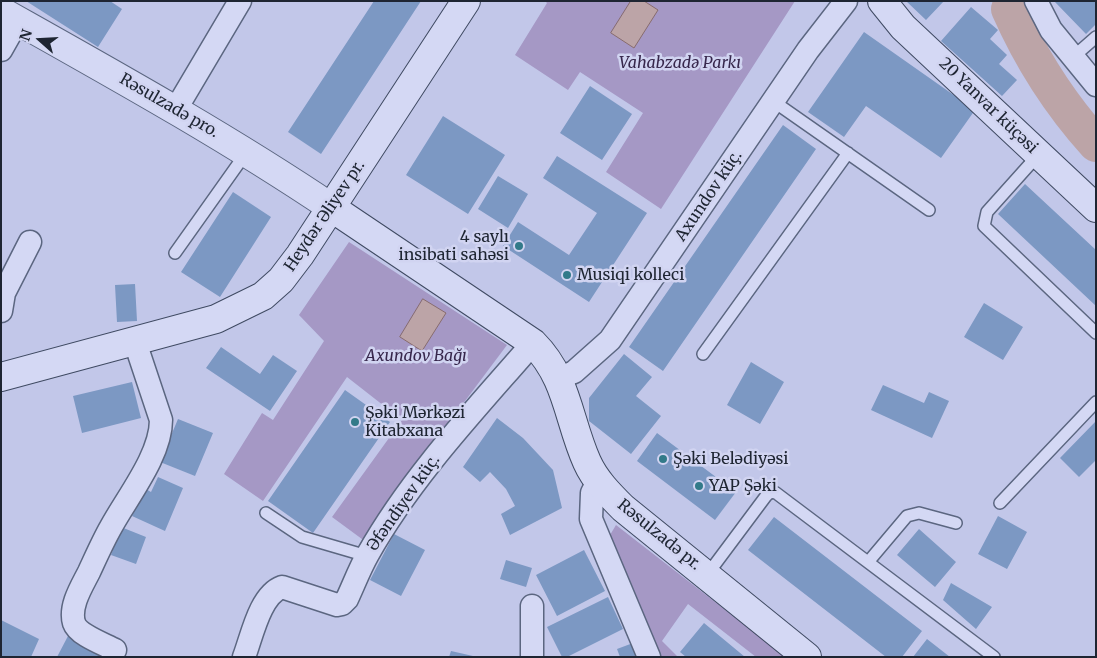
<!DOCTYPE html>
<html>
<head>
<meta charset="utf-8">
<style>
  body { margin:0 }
  #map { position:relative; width:1097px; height:658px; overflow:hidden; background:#c2c7e9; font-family:Merriweather,serif }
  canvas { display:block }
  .frame { position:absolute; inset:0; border:2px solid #1e2532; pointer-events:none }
  .north { position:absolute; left:15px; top:15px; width:50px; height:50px; -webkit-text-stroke:4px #d1d4f1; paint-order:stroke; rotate:289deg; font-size:14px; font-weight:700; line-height:20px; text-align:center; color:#1e2532 }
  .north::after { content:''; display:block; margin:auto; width:18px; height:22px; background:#1e2532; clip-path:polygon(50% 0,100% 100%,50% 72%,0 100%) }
</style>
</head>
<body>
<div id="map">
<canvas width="1097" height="658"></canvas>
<div class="frame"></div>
<div class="north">N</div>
</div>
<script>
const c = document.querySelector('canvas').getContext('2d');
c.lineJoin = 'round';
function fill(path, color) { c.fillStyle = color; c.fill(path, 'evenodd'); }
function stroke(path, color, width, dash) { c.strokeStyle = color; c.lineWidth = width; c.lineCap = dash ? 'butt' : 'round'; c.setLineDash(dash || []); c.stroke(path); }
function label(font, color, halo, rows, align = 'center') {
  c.font = font + ' Merriweather,serif'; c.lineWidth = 5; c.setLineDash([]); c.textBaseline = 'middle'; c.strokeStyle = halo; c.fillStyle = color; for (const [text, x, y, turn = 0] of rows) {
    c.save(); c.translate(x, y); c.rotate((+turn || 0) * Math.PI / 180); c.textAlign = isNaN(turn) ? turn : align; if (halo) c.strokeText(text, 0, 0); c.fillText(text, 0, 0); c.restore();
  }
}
fill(new Path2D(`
  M 545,1 L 795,1 L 661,209 L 606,172 L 643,113 L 580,72 L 568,90 L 515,55 L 547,3 Z
  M 349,242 L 507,345 L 462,405 L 366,542 L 332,517 L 402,420 L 347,377 L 263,501 L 224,474 L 262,413 L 273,420 L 324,341 L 299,315 Z
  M 616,525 L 786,657 L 756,657 L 688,604 L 662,641 L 678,657 L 661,657 L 610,535 Z`), '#a598c5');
const water = new Path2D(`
  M 631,1 L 644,1 L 658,10 L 634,48 L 611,33 Z
  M 423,299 L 446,313 L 422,351 L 400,337 Z`);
fill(water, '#bca4a7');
stroke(water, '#886c6e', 1);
stroke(new Path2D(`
  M 1009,9 C 1031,59 1059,103 1096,144`), '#bca4a7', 36);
fill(new Path2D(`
  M 26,1 L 110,1 L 122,9 L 98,47 Z
  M 374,1 L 421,1 L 321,154 L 288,132 Z
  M 906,1 L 944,1 L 926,20 Z
  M 1054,1 L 1096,1 L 1096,24 L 1086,34 Z
  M 971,7 L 998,30 L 990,39 L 1007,55 L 999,64 L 1017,80 L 1002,96 L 941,41 Z
  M 864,32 L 975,110 L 941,158 L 866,106 L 844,137 L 808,112 Z
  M 590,86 L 632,114 L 602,160 L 560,133 Z
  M 443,116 L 505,155 L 468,214 L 406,175 Z
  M 783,125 L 816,149 L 663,371 L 629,347 Z
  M 557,156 L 647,213 L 589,302 L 503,246 L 518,222 L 569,255 L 597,213 L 543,178 Z
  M 498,176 L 528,194 L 508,228 L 478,209 Z
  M 1025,184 L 1096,250 L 1096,306 L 998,214 Z
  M 233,192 L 271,217 L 220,297 L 181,272 Z
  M 135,284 L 137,321 L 117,322 L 115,285 Z
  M 984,303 L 1023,327 L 1003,360 L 964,337 Z
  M 221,347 L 260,374 L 273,355 L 297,371 L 270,411 L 206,368 Z
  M 624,354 L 652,377 L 636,396 L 661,416 L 631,454 L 589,421 L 589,398 Z
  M 751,362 L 784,382 L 760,424 L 727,405 Z
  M 132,382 L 141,418 L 82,433 L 73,396 Z
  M 883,385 L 924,403 L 929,392 L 949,401 L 932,438 L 871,410 Z
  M 345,390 L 390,422 L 313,533 L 268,501 Z
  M 497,418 L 523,438 L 553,470 L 562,508 L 510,535 L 501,514 L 515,506 L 506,489 L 490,472 L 480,482 L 463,467 Z
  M 178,419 L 213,433 L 195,476 L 160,462 Z
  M 1096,421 L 1096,460 L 1079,477 L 1060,458 Z
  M 657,433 L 736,492 L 715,520 L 637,461 Z
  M 158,477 L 183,488 L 165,531 L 132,516 L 144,488 L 151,492 Z
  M 998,516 L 1027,532 L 1007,569 L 978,554 Z
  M 774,517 L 922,631 L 902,657 L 886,657 L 748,550 Z
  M 121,527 L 146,537 L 136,564 L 111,555 Z
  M 919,529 L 956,562 L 935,587 L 897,555 Z
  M 394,534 L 425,550 L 401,596 L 370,580 Z
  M 584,550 L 605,591 L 557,616 L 536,575 Z
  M 506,560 L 532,568 L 526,587 L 500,579 Z
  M 951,583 L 992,607 L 976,629 L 943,600 Z
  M 608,597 L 623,629 L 567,657 L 562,657 L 547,627 Z
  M 1,620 L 39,639 L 31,657 L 1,657 Z
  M 704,623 L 745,657 L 686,657 L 680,652 Z
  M 68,636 L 104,654 L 102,657 L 57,657 Z
  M 927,639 L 950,657 L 913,657 Z
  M 633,643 L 639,657 L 620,657 L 617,649 Z
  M 451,651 L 473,656 L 473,657 L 449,657 Z`), '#7c98c3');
const service = new Path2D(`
  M 1072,58 L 1096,37
  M 773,101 L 929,210
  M 1039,154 L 987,212 L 984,226 L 1096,333
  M 175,253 L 246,153
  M 703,354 L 848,153
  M 1000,503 L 1096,402
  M 266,513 L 302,537 L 367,556
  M 869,561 L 907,516 L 919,513 L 956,523
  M 707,575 L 766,496 L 770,492 L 776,493 L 994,657`);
const minor = new Path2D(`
  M 1036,1 L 1051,30 L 1096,85
  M 1,50 L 18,20
  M 176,109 L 240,1
  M 1,311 L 4,293 L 30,242
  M 560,378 L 574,372 L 610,340 L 808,50 L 846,1
  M 598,481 L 592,493 L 591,519 L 649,657
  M 532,606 L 532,657
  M 115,650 C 104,644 78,635 74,623 C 69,606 82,586 89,572 C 96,557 103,541 111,527 C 128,496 161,455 161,420 L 135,342
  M 244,657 C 252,636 260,595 282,587 L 337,605 L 342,604 L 347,599 C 354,584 360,568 368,554 C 412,476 475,410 533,343`);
const tertiary = new Path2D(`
  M 1,11 C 113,74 225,136 332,208`);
const secondary = new Path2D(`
  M 882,1 L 903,27 L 1096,208
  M 332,208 L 533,343 C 568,378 568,420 587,462 C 595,480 609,494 623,508 L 807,657
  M 1,377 L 216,319 L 263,296 L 281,280 L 300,255 L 466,1`);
stroke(service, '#5b6680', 14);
stroke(minor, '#5b6680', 25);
stroke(tertiary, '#5b6680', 30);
stroke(secondary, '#3f4a62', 30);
stroke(service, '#d4d8f4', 11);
stroke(minor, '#d4d8f4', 22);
stroke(tertiary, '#d4d8f4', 28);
stroke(secondary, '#d4d8f4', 28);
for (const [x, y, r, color] of [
  [519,246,5,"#327a89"],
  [567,275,5,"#327a89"],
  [355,422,5,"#327a89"],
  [663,459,5,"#327a89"],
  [699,486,5,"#327a89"]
]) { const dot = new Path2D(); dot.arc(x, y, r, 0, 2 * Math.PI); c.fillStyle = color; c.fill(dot); stroke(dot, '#d1d4f1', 2); }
label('italic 16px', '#37274c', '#d1d4f1', [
  ["Vahabzadə Parkı",680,63],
  ["Axundov Bağı",416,356]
]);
label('16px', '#1e2532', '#d1d4f1', [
  ["Rəsulzadə pro.",169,106,30],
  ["20 Yanvar küçəsi",988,106,44],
  ["Axundov küç.",709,196,-56],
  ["Heydər Əliyev pr.",325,216,-56],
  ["Əfəndiyev küç.",404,503,-55],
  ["Rəsulzadə pr.",659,535,39]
]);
label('16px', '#1e2532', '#d1d4f1', [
  ["4 saylı",509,237,"right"],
  ["insibati sahəsi",509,255,"right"],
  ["Musiqi kolleci",577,275],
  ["Şəki Mərkəzi",365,413],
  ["Kitabxana",365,431],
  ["Şəki Belədiyəsi",673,459],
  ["YAP Şəki",709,486]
], 'left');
</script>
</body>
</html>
